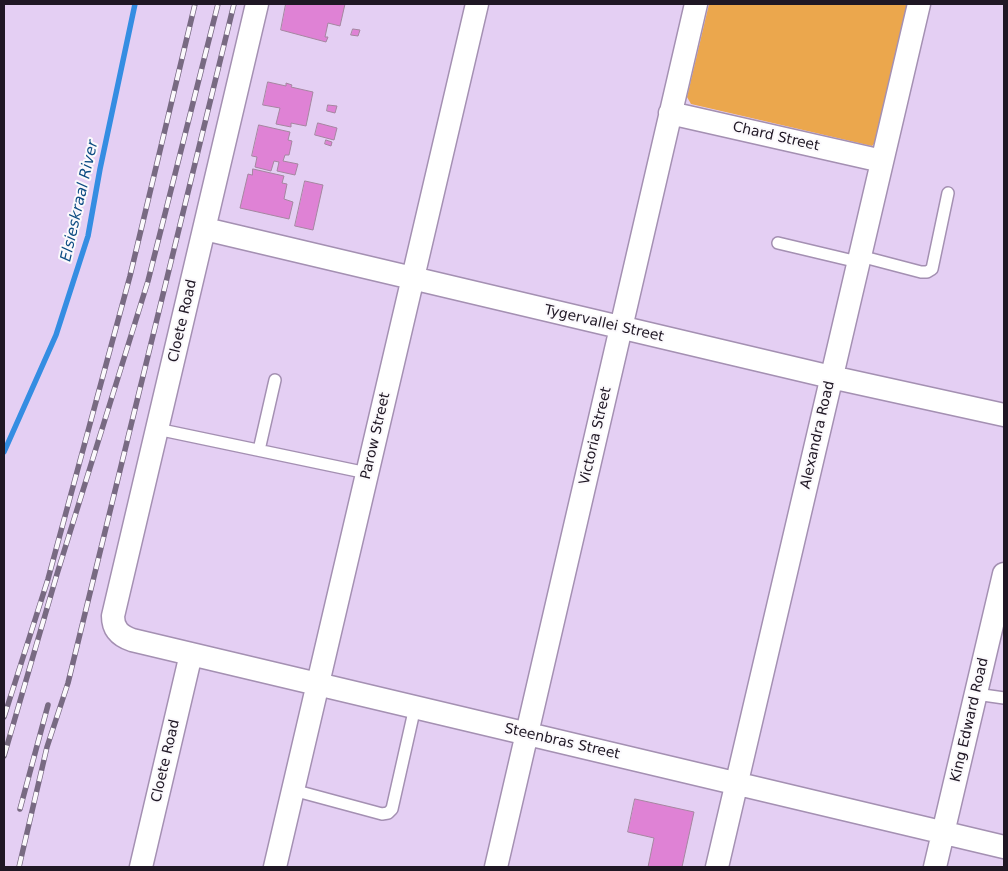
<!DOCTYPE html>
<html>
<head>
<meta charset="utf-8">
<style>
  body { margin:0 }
  #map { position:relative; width:1008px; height:871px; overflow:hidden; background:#e4cff3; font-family:"DejaVu Sans",sans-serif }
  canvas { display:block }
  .frame { position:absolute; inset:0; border:5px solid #1f1724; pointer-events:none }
</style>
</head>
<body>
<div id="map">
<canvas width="1008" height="871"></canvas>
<div class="frame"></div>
</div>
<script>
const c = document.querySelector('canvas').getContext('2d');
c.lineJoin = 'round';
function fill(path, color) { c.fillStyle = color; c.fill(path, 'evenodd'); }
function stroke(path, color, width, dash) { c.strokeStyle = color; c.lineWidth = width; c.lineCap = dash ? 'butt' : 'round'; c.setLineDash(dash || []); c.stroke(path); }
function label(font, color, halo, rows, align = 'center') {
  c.font = font + ' "DejaVu Sans",sans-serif'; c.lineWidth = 4; c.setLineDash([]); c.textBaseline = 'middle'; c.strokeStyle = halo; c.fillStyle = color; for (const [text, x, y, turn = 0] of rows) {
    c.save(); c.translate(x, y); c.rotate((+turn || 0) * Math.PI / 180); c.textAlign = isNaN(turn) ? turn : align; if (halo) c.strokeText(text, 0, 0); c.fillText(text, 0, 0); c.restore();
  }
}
fill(new Path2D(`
  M 709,4 L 909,4 L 877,141 L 872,146 L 691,104 L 687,97 Z`), '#eba74d');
stroke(new Path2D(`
  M 4,452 L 56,335 L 88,236 L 100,169 L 135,4`), '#348de2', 5.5);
const building = new Path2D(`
  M 286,4 L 345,4 L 340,26 L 328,23 L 325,37 L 328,37 L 326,42 L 281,30 Z
  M 353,29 L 360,30 L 358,36 L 351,35 Z
  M 268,82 L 286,86 L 286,83 L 292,85 L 291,87 L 313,92 L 306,126 L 291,123 L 291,127 L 276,124 L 280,108 L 263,105 Z
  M 328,105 L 337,106 L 335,113 L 327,111 Z
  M 318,123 L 337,128 L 334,140 L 315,135 Z
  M 259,125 L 290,132 L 288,140 L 292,141 L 289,155 L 285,155 L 283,161 L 298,164 L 295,175 L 277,171 L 279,162 L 274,161 L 271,171 L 255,167 L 257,157 L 252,156 Z
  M 326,140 L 332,142 L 331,146 L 325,144 Z
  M 253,169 L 284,176 L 282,183 L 287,184 L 284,199 L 293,202 L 289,219 L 240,208 L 248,174 L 252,175 Z
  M 305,181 L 323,185 L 313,230 L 295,226 Z
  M 635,799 L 694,812 L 682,867 L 648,867 L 654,838 L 628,832 Z`);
fill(building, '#df82d5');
stroke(building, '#a586a0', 1);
const service = new Path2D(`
  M 778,243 L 858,262
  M 860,256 L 921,272 L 927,272 L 932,269 L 948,193
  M 157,429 L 367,473
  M 259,450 L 275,380
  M 976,694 L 1004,698
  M 293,790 L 382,814 L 388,813 L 392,809 L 415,707`);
const minor = new Path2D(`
  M 257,4 L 113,616 C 113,629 120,636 132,640 L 1004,847
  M 670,113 L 882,161
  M 205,229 L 831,377 L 1004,415
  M 141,867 L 191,654
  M 275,867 L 477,4
  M 496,867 L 696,4
  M 717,867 L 919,4
  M 935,867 L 1004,574`);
stroke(service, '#a490b2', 14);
stroke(minor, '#a490b2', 25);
stroke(service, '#fff', 11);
stroke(minor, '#fff', 22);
const rail = new Path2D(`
  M 4,717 L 48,579 L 130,276 L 195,4
  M 4,756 L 57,574 L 148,281 L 218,4
  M 20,809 L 48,705
  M 19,867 L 47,747 L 68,683 L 234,4`);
stroke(rail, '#786a82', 5.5);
stroke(rail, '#fbf9fc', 4, [11]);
label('14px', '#1f1724', '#fbf9fc', [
  ["Chard Street",776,137,13],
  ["Cloete Road",183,321,-77],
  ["Tygervallei Street",604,324,13],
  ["Alexandra Road",818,435,-77],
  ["Parow Street",376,436,-77],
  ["Victoria Street",596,436,-77],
  ["King Edward Road",970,720,-77],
  ["Steenbras Street",562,742,13],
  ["Cloete Road",166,761,-77]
]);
label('italic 15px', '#0c4b82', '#fbf9fc', [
  ["Elsieskraal River",80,201,-77]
]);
</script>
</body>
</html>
